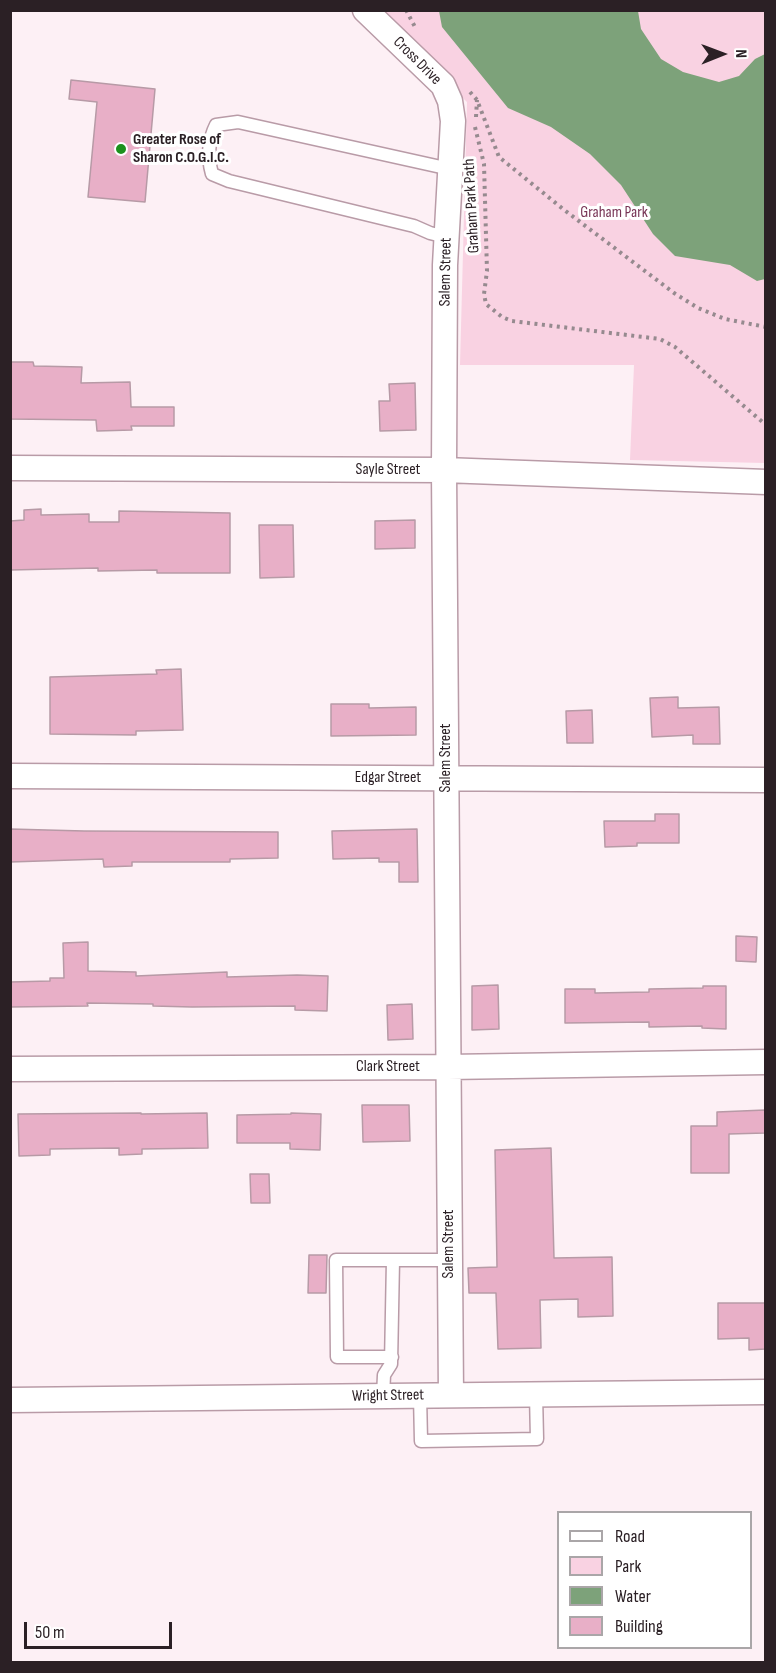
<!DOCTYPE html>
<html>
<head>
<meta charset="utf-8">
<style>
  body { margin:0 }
  #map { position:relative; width:776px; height:1673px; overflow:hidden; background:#fdf0f5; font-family:"Sofia Sans Condensed",sans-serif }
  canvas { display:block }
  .frame { position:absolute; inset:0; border:12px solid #2b2025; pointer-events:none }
  .legend { position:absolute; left:557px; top:1511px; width:195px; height:138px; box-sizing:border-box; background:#fff; border:2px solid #aaa6a8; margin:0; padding:8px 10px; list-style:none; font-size:18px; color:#2b2025 }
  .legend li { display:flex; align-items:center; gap:12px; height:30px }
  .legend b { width:30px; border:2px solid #aaa6a8 }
  .north { position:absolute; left:692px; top:24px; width:60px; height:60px; -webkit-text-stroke:4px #fff; paint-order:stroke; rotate:89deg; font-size:16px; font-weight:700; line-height:24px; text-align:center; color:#2b2025 }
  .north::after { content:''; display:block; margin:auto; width:21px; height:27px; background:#2b2025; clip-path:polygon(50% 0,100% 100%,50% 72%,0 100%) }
  .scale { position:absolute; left:24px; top:1622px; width:148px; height:27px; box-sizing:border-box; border:3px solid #2b2025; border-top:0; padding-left:8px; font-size:18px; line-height:21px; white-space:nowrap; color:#2b2025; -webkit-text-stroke:4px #fff; paint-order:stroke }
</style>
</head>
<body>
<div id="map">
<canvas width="776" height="1673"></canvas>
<div class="frame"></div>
<ul class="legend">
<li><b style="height:8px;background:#fff"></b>Road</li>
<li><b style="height:16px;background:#f9d2e2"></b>Park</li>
<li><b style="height:16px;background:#7da27a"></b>Water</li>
<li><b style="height:16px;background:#e8afc7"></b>Building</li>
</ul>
<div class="north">N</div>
<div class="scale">50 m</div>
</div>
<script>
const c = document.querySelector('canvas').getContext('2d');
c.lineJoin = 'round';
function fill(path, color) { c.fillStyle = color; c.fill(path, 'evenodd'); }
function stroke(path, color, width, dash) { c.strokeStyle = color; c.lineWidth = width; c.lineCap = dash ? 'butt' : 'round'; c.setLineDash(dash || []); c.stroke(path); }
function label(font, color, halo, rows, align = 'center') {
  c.font = font + ' "Sofia Sans Condensed",sans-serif'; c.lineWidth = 6; c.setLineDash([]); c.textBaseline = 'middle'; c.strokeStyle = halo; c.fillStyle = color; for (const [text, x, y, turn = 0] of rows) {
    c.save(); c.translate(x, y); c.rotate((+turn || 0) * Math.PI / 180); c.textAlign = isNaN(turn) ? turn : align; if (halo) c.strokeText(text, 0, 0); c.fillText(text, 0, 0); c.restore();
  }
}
fill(new Path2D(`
  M 373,11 L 765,11 L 765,463 L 630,460 L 634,365 L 460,365 L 467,102 Z`), '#f9d2e2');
fill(new Path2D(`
  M 439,11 L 638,11 L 641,29 L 661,59 L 683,72 L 719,82 L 739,76 L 755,59 L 765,54 L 765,279 L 757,281 L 730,265 L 675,256 L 653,234 L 621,185 L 590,154 L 551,127 L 508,108 L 442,27 Z`), '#7da27a');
const building = new Path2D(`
  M 71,80 L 155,89 L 145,202 L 88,197 L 97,102 L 69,99 Z
  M 10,362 L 33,362 L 34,366 L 82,367 L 81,383 L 130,382 L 131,407 L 174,407 L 174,426 L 131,426 L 132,430 L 97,431 L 96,420 L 10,419 Z
  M 415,383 L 416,430 L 380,431 L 379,401 L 390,401 L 389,384 Z
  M 41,509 L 41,515 L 89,514 L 89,522 L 119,522 L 119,511 L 230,513 L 230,573 L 157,573 L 157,570 L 98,571 L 98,568 L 10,570 L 10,521 L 24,520 L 24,510 Z
  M 415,520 L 415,548 L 375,549 L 375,521 Z
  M 259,525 L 293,525 L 294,577 L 260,578 Z
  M 181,669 L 183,730 L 136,731 L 136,735 L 50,734 L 50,677 L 157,674 L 156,670 Z
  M 678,697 L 678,708 L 719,707 L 720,744 L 693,744 L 693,735 L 652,737 L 650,698 Z
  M 331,704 L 369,704 L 369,708 L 416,707 L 416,735 L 331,736 Z
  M 592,710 L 593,743 L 567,743 L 566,711 Z
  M 655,814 L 679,814 L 679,843 L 637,843 L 637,846 L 605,847 L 604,821 L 655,821 Z
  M 10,829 L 84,831 L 278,832 L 278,858 L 230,859 L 230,862 L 132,862 L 132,866 L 104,867 L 103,859 L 10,862 Z
  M 417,829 L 418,882 L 399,882 L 399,862 L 379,862 L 379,858 L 333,859 L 332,831 Z
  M 736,936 L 757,937 L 756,962 L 736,961 Z
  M 88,942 L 88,971 L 136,972 L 136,976 L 227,972 L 227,977 L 297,975 L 328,976 L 327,1011 L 295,1010 L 295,1006 L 192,1007 L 153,1006 L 153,1004 L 87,1003 L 88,1006 L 10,1007 L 10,982 L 50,981 L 50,978 L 64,978 L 63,943 Z
  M 498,985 L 499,1029 L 472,1030 L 472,986 Z
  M 703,986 L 726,986 L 726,1029 L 702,1028 L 702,1026 L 649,1027 L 649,1022 L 565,1023 L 565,989 L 595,989 L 595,993 L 649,992 L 649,989 L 703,988 Z
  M 412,1004 L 413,1039 L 388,1040 L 387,1005 Z
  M 362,1105 L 409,1105 L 410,1141 L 363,1142 Z
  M 765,1110 L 765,1133 L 729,1134 L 729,1173 L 691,1173 L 691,1126 L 717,1126 L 717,1112 Z
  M 141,1113 L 141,1114 L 207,1113 L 208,1148 L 142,1149 L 142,1154 L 119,1155 L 119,1148 L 50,1149 L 50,1155 L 19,1156 L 18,1114 Z
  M 291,1113 L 321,1114 L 320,1150 L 290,1149 L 290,1143 L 237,1143 L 237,1115 L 291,1114 Z
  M 551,1148 L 554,1258 L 612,1257 L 613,1316 L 578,1317 L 578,1299 L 540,1300 L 541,1348 L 498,1349 L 496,1293 L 469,1293 L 468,1268 L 497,1267 L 495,1150 Z
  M 250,1174 L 269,1174 L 270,1203 L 251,1203 Z
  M 309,1255 L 327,1255 L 326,1293 L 308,1293 Z
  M 718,1303 L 765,1303 L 765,1349 L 749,1350 L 749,1338 L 718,1339 Z`);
fill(building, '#e8afc7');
stroke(building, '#b79aa6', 1.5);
const lane = new Path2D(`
  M 446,237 L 430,233 L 414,226 L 229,181 L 212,174 C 207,156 208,141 216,125 L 238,122 L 450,169
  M 392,1357 L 337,1357 L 336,1260 L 450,1260
  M 420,1395 L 421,1441 L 537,1439 L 536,1394
  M 383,1396 L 384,1375 L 391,1364 L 393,1260`);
const street = new Path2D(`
  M 365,10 L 443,85 L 450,101 L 453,121 L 445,265 L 444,470 L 451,1395
  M 10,468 L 444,470 L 766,482
  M 10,776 L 766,780
  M 10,1069 L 448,1067 L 766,1062
  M 10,1400 L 766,1392`);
stroke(lane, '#b99ba7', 15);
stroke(street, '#b99ba7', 27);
stroke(new Path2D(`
  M 406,10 L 415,27
  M 470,92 L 477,100 L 499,157 L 563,209 L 674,293 L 698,308 L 725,319 L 766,327
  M 476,117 L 477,100
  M 475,127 L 484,164 L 487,271 L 484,294 L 486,304 L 502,317 L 512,321 L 660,339 L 675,347 L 766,425`), '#968a8f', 4, [3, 4.5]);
stroke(lane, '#fff', 12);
stroke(street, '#fff', 24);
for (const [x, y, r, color] of [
  [121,149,6,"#1c911d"]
]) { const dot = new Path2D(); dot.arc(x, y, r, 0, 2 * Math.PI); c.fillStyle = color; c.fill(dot); stroke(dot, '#fff', 2); }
label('16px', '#2b2025', '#fff', [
  ["Cross Drive",417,61,45],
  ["Graham Park Path",472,206,-93],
  ["Salem Street",446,272,-89],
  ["Sayle Street",388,470],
  ["Salem Street",446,758,-90],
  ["Edgar Street",388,778],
  ["Clark Street",388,1067],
  ["Salem Street",449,1244,-90],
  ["Wright Street",388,1396,-1]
]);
label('bold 16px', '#2b2025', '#fff', [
  ["Greater Rose of",133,140],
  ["Sharon C.O.G.I.C.",133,158]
], 'left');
label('16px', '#773455', '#fff', [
  ["Graham Park",614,213]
]);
</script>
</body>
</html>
